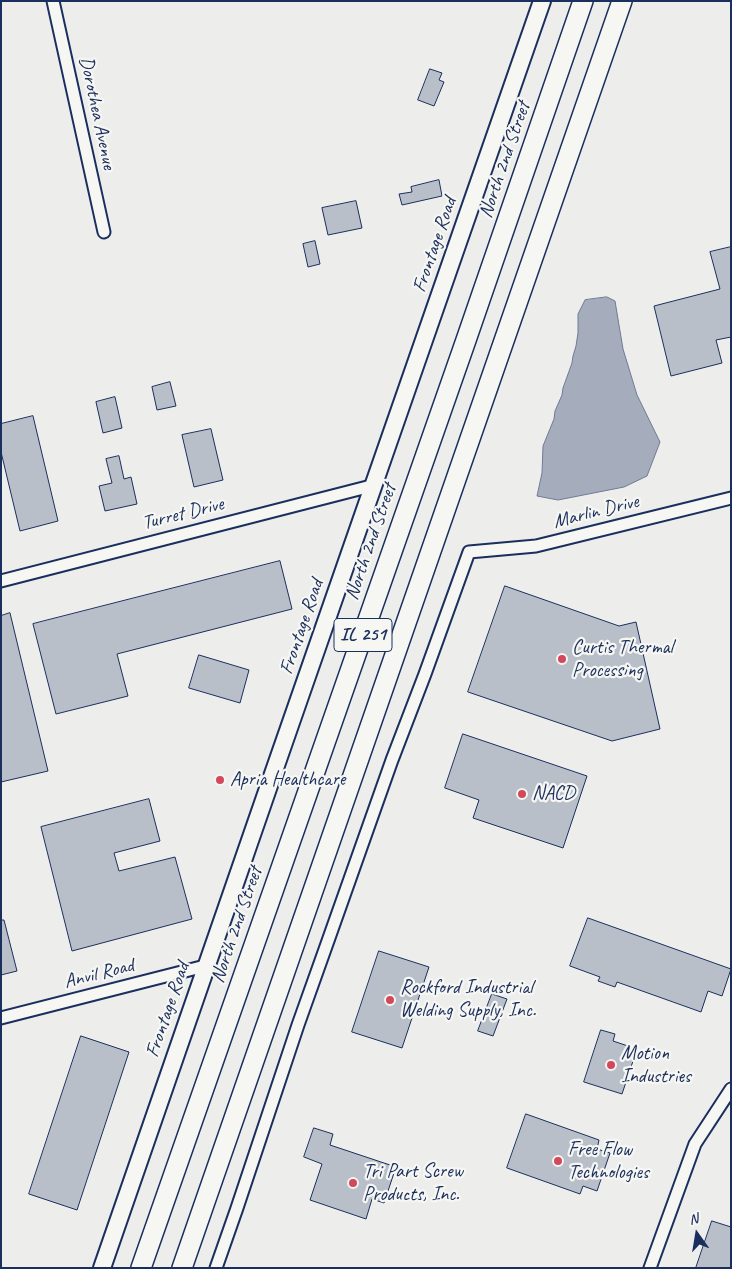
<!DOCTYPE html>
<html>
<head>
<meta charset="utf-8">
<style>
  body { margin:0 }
  #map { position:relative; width:732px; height:1269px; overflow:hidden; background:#edeeec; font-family:Caveat,sans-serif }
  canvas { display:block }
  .frame { position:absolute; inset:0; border:2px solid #1b2f5e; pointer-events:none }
  .north { position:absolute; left:672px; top:1209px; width:50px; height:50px; -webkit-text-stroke:4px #f6f6f2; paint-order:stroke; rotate:347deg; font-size:14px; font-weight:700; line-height:20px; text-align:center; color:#1b2f5e }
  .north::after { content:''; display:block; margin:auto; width:18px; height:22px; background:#1b2f5e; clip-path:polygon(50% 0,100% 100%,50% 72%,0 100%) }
</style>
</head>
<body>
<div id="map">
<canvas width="732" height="1269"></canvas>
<div class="frame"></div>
<div class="north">N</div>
</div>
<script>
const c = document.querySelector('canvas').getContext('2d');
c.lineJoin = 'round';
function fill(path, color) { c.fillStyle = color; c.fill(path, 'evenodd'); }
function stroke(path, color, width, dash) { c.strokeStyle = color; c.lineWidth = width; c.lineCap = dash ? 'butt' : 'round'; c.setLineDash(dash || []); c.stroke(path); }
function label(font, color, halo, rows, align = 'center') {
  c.font = font + ' Caveat,sans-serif'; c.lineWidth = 4.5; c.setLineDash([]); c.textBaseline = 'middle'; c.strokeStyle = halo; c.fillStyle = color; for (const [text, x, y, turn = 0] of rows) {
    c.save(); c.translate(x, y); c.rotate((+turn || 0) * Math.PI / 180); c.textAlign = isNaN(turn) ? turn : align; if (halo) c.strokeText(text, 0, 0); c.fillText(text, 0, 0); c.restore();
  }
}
const water = new Path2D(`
  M 607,297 L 615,301 L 623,349 L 637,395 L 660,442 L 647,476 L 624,487 L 558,500 L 537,496 L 542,473 L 543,446 L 554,419 L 555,411 L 562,395 L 563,388 L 572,363 L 573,356 L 576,346 L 578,333 L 578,314 L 585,300 Z`);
fill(water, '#a5acbc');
stroke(water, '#6e7a96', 1);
const building = new Path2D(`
  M 430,69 L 442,73 L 439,80 L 444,82 L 434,106 L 418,100 Z
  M 439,180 L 442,196 L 402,205 L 399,194 L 412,192 L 411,187 Z
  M 356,201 L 362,228 L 328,235 L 322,208 Z
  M 315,241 L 320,264 L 308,267 L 303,244 Z
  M 731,247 L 731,337 L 716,340 L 722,363 L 671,376 L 654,306 L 720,289 L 710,252 Z
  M 170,382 L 176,406 L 157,410 L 152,387 Z
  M 115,397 L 122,428 L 103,433 L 96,402 Z
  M 33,416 L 58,521 L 20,531 L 1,452 L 1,424 Z
  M 211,429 L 223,480 L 194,487 L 182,435 Z
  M 119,456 L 124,479 L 131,477 L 137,504 L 105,511 L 99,486 L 112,483 L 106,459 Z
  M 280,561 L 292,609 L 117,654 L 128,696 L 56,714 L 33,624 Z
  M 505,586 L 619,626 L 636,622 L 660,729 L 612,741 L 468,692 Z
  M 10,613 L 48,771 L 1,782 L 1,616 Z
  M 199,655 L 249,670 L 240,703 L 189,688 Z
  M 463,734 L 587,776 L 563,848 L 473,818 L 479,800 L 445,788 Z
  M 149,799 L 160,841 L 114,853 L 119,871 L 175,857 L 192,919 L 72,951 L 41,827 Z
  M 588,918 L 731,969 L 722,996 L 708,991 L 701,1012 L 617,982 L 615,987 L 598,981 L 600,977 L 570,966 Z
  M 1,920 L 4,920 L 17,971 L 1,975 Z
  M 379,951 L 429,967 L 402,1048 L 352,1032 Z
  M 492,994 L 507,999 L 493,1036 L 478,1031 Z
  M 601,1030 L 615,1034 L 613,1041 L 637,1049 L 622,1094 L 584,1082 Z
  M 81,1036 L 129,1052 L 77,1210 L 29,1194 Z
  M 526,1114 L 599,1140 L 597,1149 L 610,1153 L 597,1191 L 583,1186 L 580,1194 L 507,1168 Z
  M 314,1128 L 333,1134 L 330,1145 L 396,1167 L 384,1203 L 372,1199 L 366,1219 L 310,1200 L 322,1164 L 304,1157 Z
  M 712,1221 L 731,1227 L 731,1268 L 696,1268 Z`);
fill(building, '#b9bfc8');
stroke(building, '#1b2f5e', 1);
const street = new Path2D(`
  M 53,1 L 104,232
  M 1,581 L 375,485
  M 1,1018 L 205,966
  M 216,1268 L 237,1208 L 298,1025 L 329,938 L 392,760 L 425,674 L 469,552 L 536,546 L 731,498
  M 650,1268 L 695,1144 L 731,1089`);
const secondary = new Path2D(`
  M 102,1268 C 247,845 396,424 542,1`);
const primary = new Path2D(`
  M 141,1268 L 465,343 L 583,1
  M 182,1268 L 622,1`);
stroke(street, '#1b2f5e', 15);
stroke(secondary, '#1b2f5e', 20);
stroke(primary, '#1b2f5e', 22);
stroke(street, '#f6f6f2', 11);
stroke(secondary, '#f6f6f2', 16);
stroke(primary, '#f6f6f2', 19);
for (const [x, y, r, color] of [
  [562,659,5,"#d1495b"],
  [220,780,5,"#d1495b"],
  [522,794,5,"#d1495b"],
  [390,1000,5,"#d1495b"],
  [611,1065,5,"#d1495b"],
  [558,1161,5,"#d1495b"],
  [353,1183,5,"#d1495b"]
]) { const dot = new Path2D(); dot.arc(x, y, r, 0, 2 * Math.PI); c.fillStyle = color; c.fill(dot); stroke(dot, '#f6f6f2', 2); }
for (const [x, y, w] of [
  [363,635,58]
]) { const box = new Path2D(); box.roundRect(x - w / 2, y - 16.5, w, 33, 4); c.fillStyle = '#f6f6f2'; c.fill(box); stroke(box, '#1b2f5e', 1); }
label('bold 19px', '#1b2f5e', null, [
  ["IL 251",363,635]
]);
label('20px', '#1b2f5e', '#f6f6f2', [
  ["Dorothea Avenue",97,113,78],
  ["North 2nd Street",505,160,-71],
  ["Frontage Road",435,245,-71],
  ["Marlin Drive",596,512,-14],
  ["Turret Drive",183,514,-14],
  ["North 2nd Street",371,542,-71],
  ["Frontage Road",302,627,-71],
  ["North 2nd Street",237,925,-71],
  ["Anvil Road",99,974,-14],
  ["Frontage Road",168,1010,-71]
]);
label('20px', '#1b2f5e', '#f6f6f2', [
  ["Curtis Thermal",572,648],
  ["Processing",572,671],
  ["Apria Healthcare",230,780],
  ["NACD",532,794],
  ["Rockford Industrial",400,988],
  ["Welding Supply, Inc.",400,1011],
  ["Motion",621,1054],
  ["Industries",621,1077],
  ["Free Flow",568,1150],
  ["Technologies",568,1173],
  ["Tri Part Screw",363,1172],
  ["Products, Inc.",363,1195]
], 'left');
</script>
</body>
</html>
